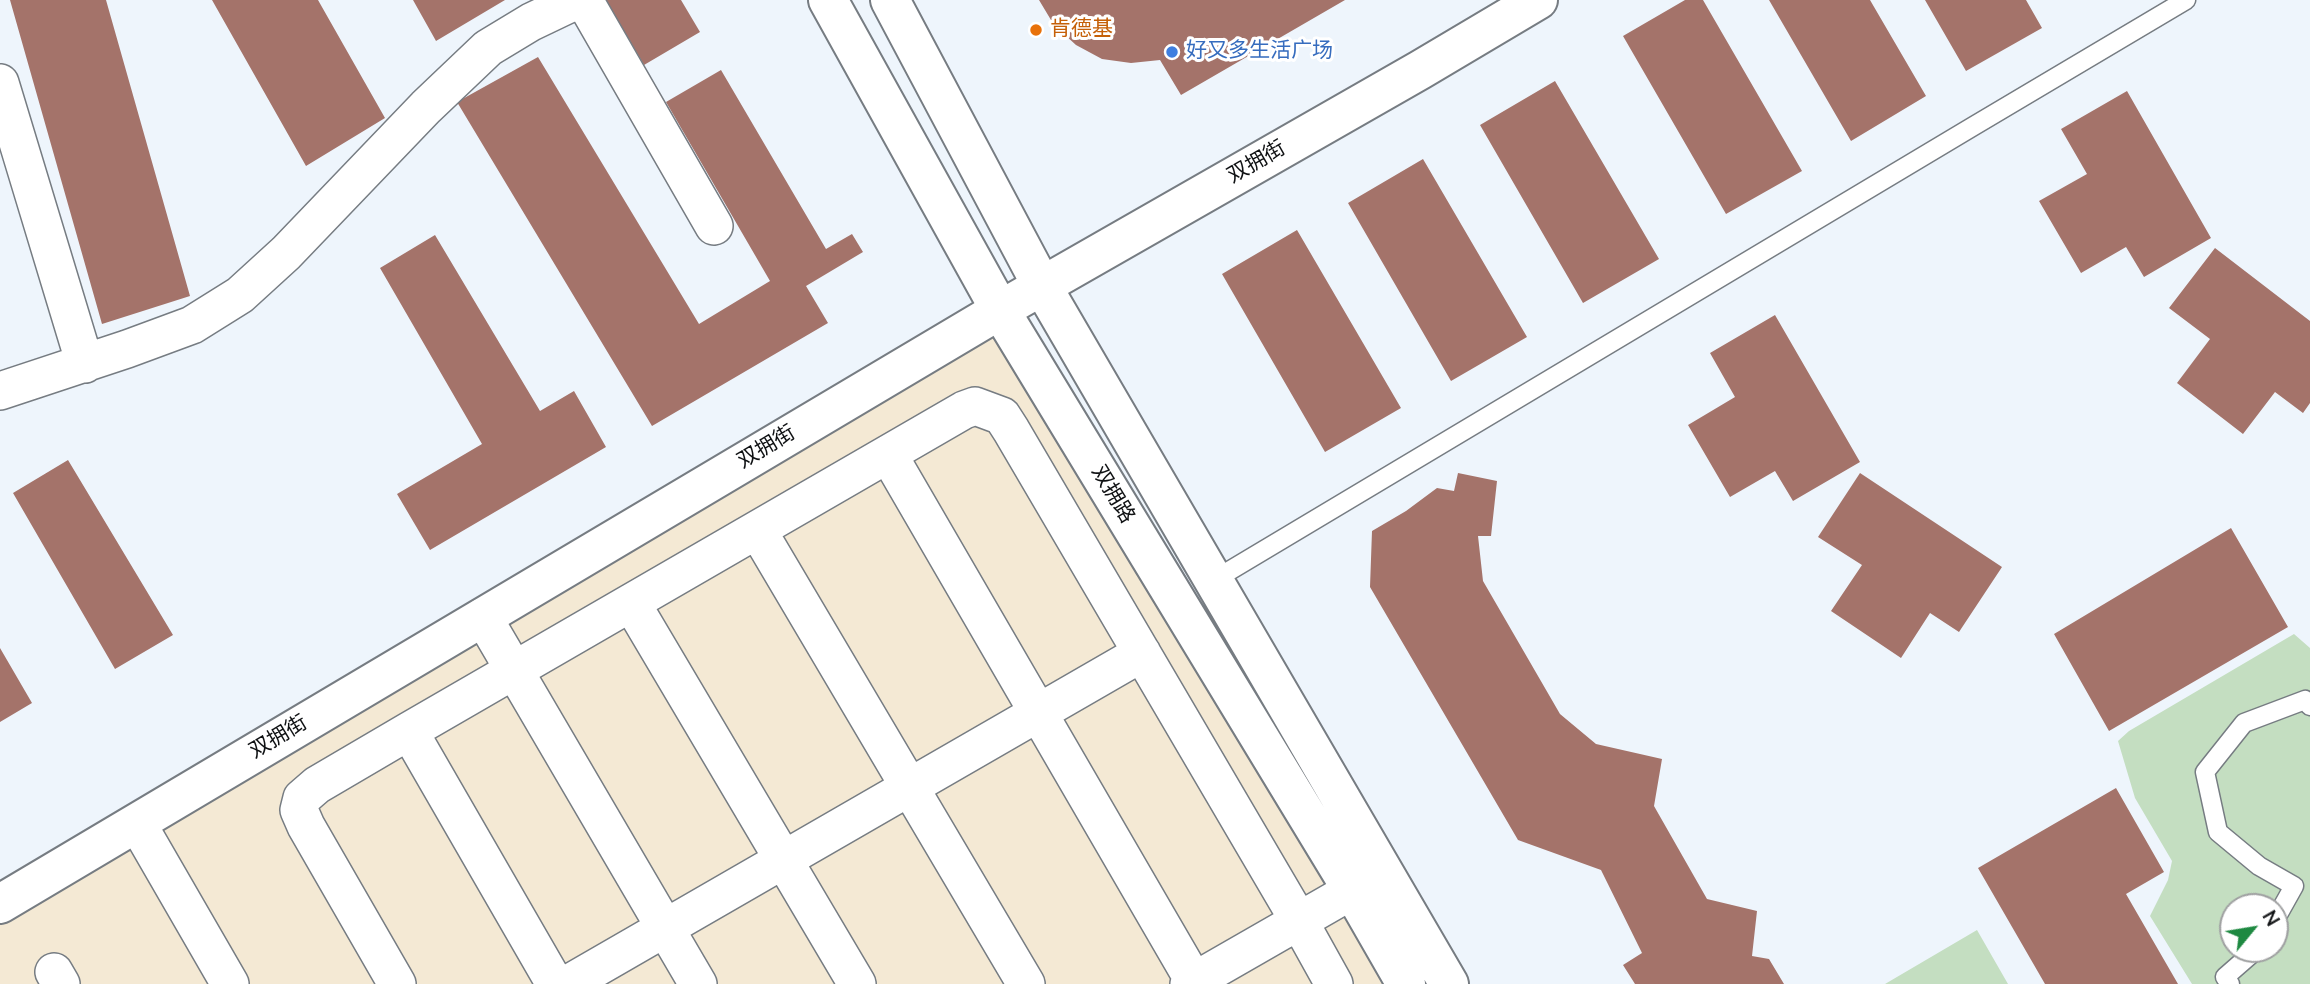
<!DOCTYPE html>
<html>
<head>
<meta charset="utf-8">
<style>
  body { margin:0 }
  #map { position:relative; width:2310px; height:984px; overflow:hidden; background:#eef5fc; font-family:"Nunito Sans",sans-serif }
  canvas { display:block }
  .north { position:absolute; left:2219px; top:893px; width:70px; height:70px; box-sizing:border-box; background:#fff; border:2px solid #9fa0a1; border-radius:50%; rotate:60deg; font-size:19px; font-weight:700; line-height:28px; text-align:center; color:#0f1113 }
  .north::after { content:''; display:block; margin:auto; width:24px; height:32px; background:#1e8941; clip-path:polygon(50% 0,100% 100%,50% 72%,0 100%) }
</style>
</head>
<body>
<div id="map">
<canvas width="2310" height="984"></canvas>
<div class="north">N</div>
</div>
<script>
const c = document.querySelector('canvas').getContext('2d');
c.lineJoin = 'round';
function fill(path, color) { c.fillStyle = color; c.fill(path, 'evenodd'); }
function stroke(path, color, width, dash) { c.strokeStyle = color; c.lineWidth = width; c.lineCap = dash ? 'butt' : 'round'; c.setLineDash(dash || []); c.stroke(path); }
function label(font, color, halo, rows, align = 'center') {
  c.font = font + ' "Nunito Sans","Noto Sans SC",sans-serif'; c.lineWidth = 6; c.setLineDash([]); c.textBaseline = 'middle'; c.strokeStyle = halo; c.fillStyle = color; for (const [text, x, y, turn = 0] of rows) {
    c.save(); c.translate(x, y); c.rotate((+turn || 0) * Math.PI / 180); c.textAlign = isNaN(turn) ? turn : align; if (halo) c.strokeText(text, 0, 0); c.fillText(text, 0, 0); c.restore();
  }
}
fill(new Path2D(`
  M 1000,310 L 1396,984 L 0,984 L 0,904 Z`), '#f4e9d4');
fill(new Path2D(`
  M 2294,634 L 2310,648 L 2310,984 L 2192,984 L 2150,916 L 2168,880 L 2172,861 L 2135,798 L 2118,741 L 2129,731 ZM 2233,907 L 2275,907 L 2275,949 L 2233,949 Z
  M 1977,930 L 2008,984 L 1885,984 Z`), '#c4dec1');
fill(new Path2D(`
  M 10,0 L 106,0 L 190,296 L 102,324 Z
  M 212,0 L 318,0 L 385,118 L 306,166 Z
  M 413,0 L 505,0 L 436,41 Z
  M 606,0 L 681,0 L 700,32 L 644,65 Z
  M 1039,0 L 1345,0 L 1181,95 L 1160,60 L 1131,63 L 1102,59 L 1076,45 L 1054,25 Z
  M 1685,0 L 1703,0 L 1802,171 L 1726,214 L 1623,36 Z
  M 1769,0 L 1870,0 L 1926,96 L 1851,141 Z
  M 1925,0 L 2026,0 L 2042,28 L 1966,71 Z
  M 538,57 L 699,324 L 770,281 L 666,102 L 721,70 L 826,249 L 852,234 L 863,252 L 806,286 L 828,323 L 652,426 L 457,102 Z
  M 1555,81 L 1659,259 L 1583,303 L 1480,125 Z
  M 2127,91 L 2211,238 L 2144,277 L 2126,247 L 2081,273 L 2039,201 L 2087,174 L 2061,129 Z
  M 1423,159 L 1527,337 L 1451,381 L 1348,203 Z
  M 1297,230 L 1401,408 L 1325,452 L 1222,274 Z
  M 435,235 L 540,411 L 574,391 L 606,447 L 430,550 L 397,494 L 482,444 L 380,268 Z
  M 2215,248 L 2310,321 L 2310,403 L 2303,413 L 2275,392 L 2243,434 L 2177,383 L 2210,339 L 2169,308 Z
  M 1775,315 L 1860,462 L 1793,501 L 1775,471 L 1730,497 L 1688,425 L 1735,397 L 1710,353 Z
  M 68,460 L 173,635 L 115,669 L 13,493 Z
  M 1458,473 L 1497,481 L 1491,536 L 1478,536 L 1483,581 L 1560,714 L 1596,744 L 1662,759 L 1654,806 L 1707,899 L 1757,911 L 1752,956 L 1769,959 L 1784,984 L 1635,984 L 1623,965 L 1642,953 L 1601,870 L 1518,840 L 1370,587 L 1372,531 L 1406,511 L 1437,488 L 1454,491 Z
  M 1860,473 L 2002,567 L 1959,632 L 1930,613 L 1901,658 L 1831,611 L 1862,565 L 1818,537 Z
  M 2231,528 L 2288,627 L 2109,731 L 2054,634 Z
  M 0,648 L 32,703 L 0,722 Z
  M 2116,788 L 2164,872 L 2126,894 L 2178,984 L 2045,984 L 1978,868 Z`), '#a4736a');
const service = new Path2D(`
  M 1214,580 C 1538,388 1861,192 2186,0
  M 2275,920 L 2294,886 L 2259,866 L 2218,832 L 2205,772 L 2244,723 L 2305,700 L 2310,706
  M 2230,984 L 2225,977 L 2257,949`);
const minor = new Path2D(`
  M 584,0 L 714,226
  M 0,83 L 85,364
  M 0,391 L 127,349 L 192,325 L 240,295 L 286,253 L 426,107 L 488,48 L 531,22 L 577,0
  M 888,454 L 1194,981
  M 758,531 L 1026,984
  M 632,604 L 857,984
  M 483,617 L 698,984
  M 409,731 L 555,984
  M 137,823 L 230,984
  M 54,972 L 61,984
  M 397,984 L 306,826 L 299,810 L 302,798 L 317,785 L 409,731 L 964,410 L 975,406 L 1002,416 L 1011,430 L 1299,921 L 1334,984
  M 568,984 L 1142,653
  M 1189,984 L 1379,875`);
const tertiary = new Path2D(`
  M 0,904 L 1000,310 L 1420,70 L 1538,0`);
const secondary = new Path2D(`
  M 828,0 L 1000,310 L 1352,890 L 1406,984
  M 890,0 L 1042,286 L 1449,984`);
stroke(service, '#767c82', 21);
stroke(minor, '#767c82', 40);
stroke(tertiary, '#767c82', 42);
stroke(secondary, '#767c82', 42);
stroke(service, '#fff', 18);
stroke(minor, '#fff', 37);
stroke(tertiary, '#fff', 38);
stroke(secondary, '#fff', 38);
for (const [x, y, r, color] of [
  [1036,30,7,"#e8710a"],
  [1172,52,7,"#3f7fe0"]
]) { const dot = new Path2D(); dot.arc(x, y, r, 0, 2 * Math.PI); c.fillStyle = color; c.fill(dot); stroke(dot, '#fff', 2.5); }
label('21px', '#c56008', '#fff', [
  ["肯德基",1050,30]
], 'left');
label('21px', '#366cbe', '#fff', [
  ["好又多生活广场",1186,52]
], 'left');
label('21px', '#0f1113', '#fff', [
  ["双拥街",1257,163,-30],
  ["双拥街",767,448,-31],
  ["双拥路",1112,495,59],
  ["双拥街",279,738,-31]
]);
</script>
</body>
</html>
